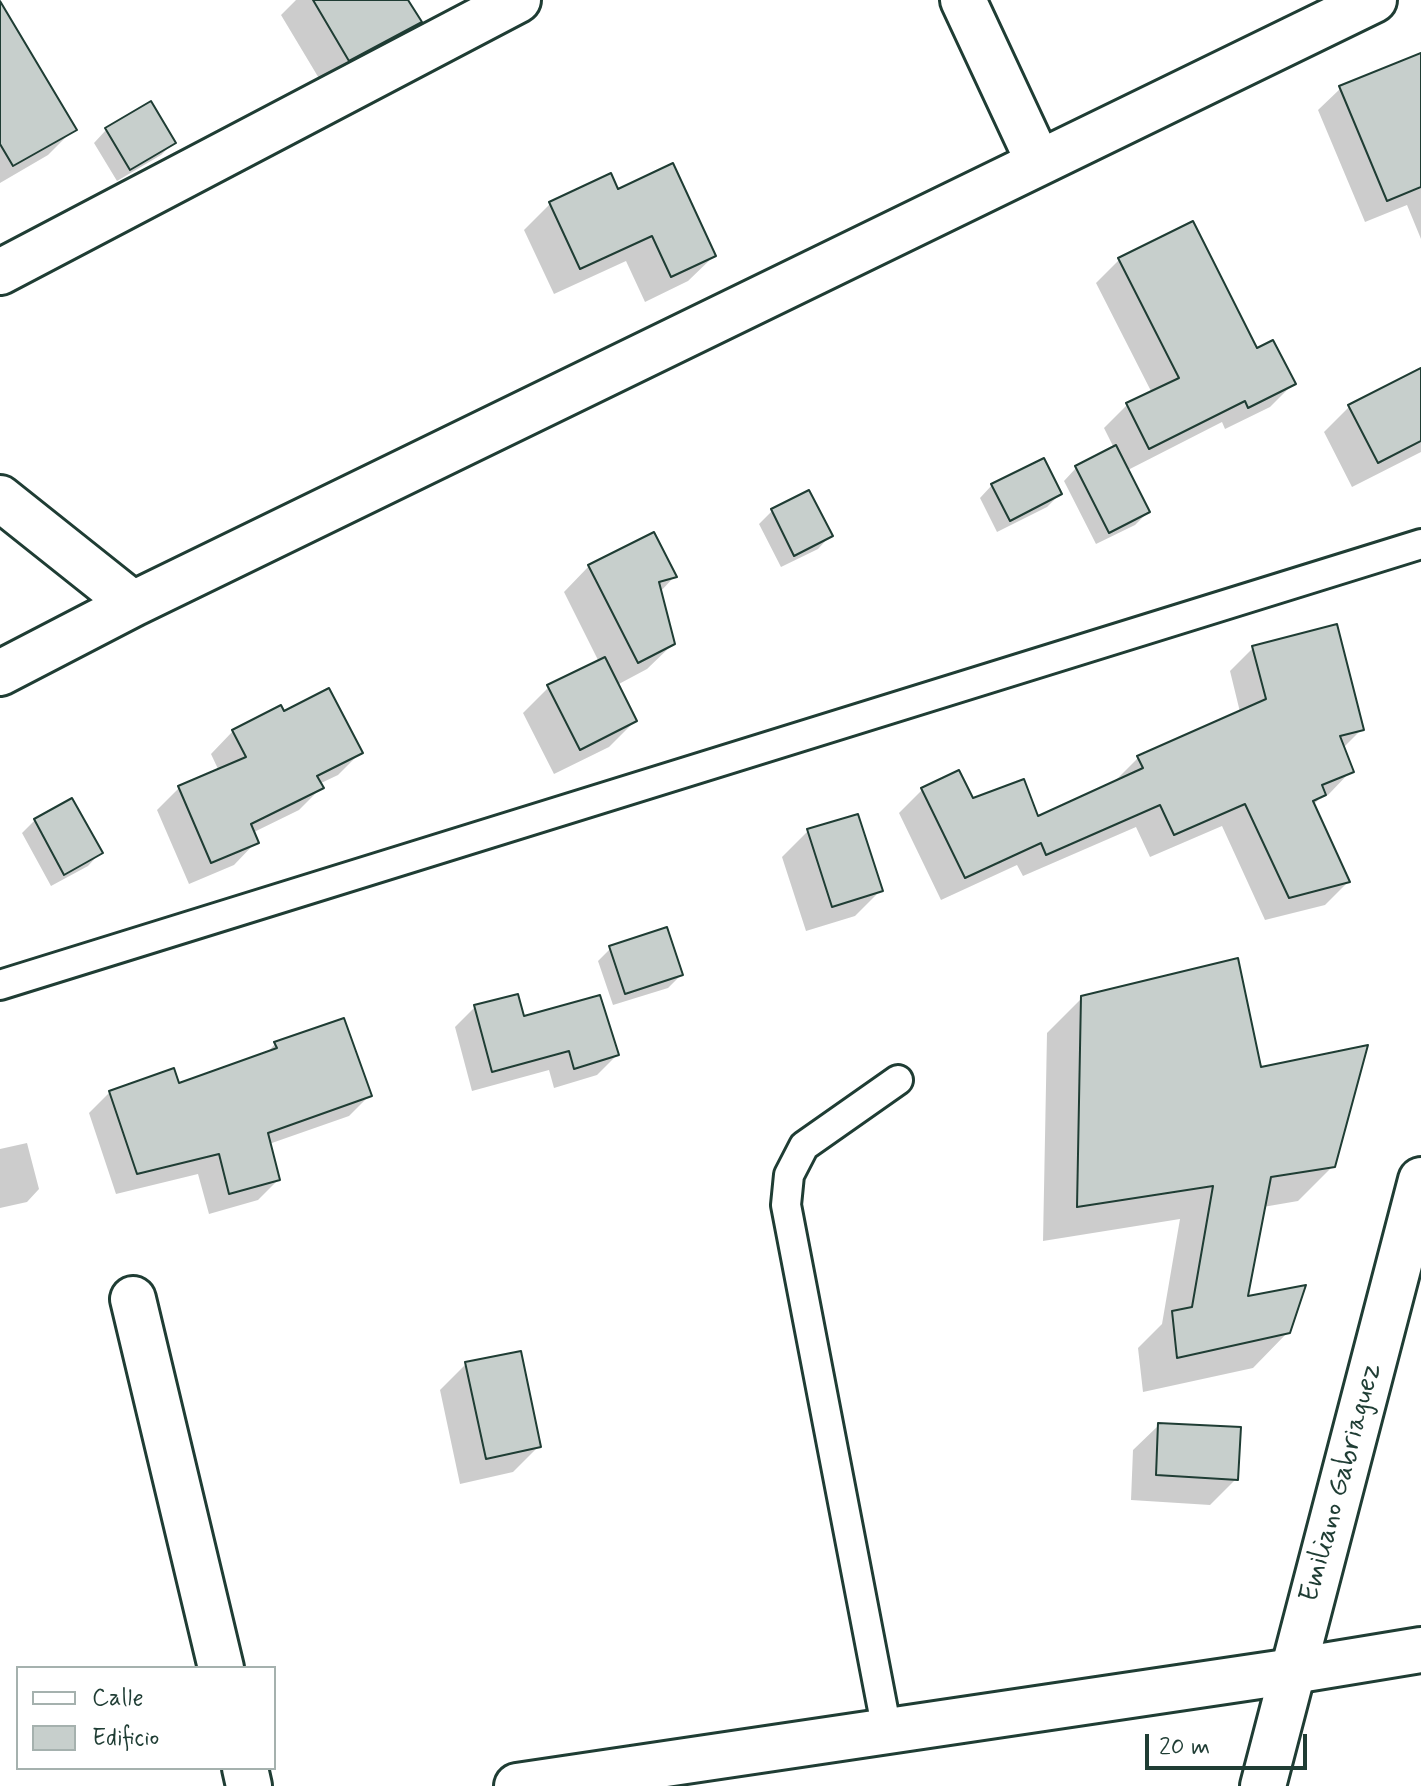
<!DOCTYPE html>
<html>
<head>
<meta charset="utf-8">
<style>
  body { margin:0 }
  #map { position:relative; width:1421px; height:1786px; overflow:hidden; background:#fff; font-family:Mynerve,sans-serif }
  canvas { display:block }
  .legend { position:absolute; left:16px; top:1666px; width:260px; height:104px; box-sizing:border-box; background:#fff; border:2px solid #a5b1ae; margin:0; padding:10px 14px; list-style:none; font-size:24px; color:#1f3d34 }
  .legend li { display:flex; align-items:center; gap:16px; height:40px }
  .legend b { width:40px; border:2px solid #a5b1ae }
  .scale { position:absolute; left:1145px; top:1734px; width:162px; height:36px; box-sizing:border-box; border:4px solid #1f3d34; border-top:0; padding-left:10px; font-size:24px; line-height:28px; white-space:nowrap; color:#1f3d34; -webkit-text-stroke:6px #fff; paint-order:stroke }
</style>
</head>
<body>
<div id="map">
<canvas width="1421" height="1786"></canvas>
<ul class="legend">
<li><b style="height:10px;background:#fff"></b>Calle</li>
<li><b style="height:22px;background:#c7cfcc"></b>Edificio</li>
</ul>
<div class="scale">20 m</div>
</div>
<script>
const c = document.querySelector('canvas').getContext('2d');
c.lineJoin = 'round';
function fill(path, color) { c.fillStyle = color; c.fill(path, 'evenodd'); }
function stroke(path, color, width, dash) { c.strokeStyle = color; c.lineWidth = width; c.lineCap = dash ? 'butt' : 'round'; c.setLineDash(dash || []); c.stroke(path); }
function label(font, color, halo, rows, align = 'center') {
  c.font = font + ' Mynerve,sans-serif'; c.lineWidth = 6; c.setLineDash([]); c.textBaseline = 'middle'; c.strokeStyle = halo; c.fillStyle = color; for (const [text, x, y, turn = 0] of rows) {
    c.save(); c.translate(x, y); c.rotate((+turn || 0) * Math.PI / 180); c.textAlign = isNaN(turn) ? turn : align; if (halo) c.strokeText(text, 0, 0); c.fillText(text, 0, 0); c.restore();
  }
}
fill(new Path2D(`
  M 296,0 L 406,0 L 419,22 L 394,48 L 323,85 L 281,15 Z
  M 1421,55 L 1421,239 L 1407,205 L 1365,222 L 1318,110 L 1341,88 Z
  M 0,57 L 74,129 L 48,155 L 0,183 Z
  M 106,130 L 173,143 L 161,155 L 117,181 L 94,143 Z
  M 617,192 L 714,256 L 688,281 L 645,302 L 626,261 L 554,294 L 524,230 L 550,204 Z
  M 1119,260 L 1256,351 L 1293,384 L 1270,407 L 1225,429 L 1222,422 L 1126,471 L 1148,512 L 1135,525 L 1096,544 L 1064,481 L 1076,468 L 1114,448 L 1104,428 L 1127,405 L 1152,393 L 1096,283 Z
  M 1421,370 L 1421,452 L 1352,487 L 1324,432 L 1349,407 Z
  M 992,485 L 1060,494 L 1047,507 L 997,532 L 980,498 Z
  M 772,511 L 830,536 L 818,549 L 781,567 L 759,524 Z
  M 589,566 L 674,577 L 660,592 L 673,644 L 647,669 L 617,685 L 635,721 L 609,747 L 554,774 L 523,713 L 549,687 L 599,662 L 564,592 Z
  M 1253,648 L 1362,729 L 1343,748 L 1351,771 L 1328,795 L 1320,798 L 1313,805 L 1348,882 L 1325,905 L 1265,920 L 1222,826 L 1150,857 L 1136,827 L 1023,876 L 1017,865 L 941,900 L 899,813 L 923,789 L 972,801 L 1037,819 L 1115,781 L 1138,758 L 1240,712 L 1230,671 Z
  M 283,713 L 360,753 L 338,775 L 319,784 L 321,788 L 299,810 L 252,833 L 256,842 L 234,865 L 189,884 L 157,810 L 179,788 L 219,771 L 211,754 L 233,731 Z
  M 35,820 L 100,853 L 88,866 L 51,886 L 22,833 Z
  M 808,831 L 881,890 L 855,916 L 806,931 L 782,857 Z
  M 611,948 L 681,975 L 668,988 L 613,1005 L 598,961 Z
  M 1082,998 L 1333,1166 L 1298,1201 L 1263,1207 L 1245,1299 L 1288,1332 L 1253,1368 L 1143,1392 L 1138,1348 L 1162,1324 L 1180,1219 L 1043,1241 L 1047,1033 Z
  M 475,1007 L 522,1019 L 617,1055 L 597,1075 L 554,1088 L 549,1070 L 472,1091 L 455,1027 Z
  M 275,1044 L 370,1095 L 349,1116 L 269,1144 L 278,1180 L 258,1200 L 209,1214 L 198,1174 L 116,1194 L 89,1113 L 110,1092 L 178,1086 L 265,1055 Z
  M 27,1143 L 39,1189 L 27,1202 L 0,1208 L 0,1149 Z
  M 466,1364 L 539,1446 L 513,1472 L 460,1484 L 440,1390 Z
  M 1159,1425 L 1236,1479 L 1210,1505 L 1131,1500 L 1133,1450 Z`), '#0003');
const building = new Path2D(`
  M 313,0 L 408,0 L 422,22 L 349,61 Z
  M 0,1 L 77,130 L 13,166 L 0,144 Z
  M 1421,53 L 1421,187 L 1387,201 L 1339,86 Z
  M 151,101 L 176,143 L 130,170 L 105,128 Z
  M 673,163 L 716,256 L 671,277 L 652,236 L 580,269 L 549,202 L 611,173 L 618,189 Z
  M 1193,221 L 1257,348 L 1273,340 L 1296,384 L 1248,408 L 1245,401 L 1149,449 L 1126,403 L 1179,378 L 1118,258 Z
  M 1421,368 L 1421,441 L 1378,463 L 1348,405 Z
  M 1116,445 L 1150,512 L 1109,533 L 1075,466 Z
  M 1044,458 L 1062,494 L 1010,521 L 991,484 Z
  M 809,490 L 833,536 L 794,556 L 771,509 Z
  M 654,532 L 677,577 L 659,582 L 675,644 L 638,663 L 588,565 Z
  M 1337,624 L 1364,730 L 1340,736 L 1354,772 L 1322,785 L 1326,795 L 1313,801 L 1350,882 L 1289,898 L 1245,804 L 1174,835 L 1160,805 L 1046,855 L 1041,843 L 965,878 L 921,788 L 959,770 L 973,798 L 1024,779 L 1038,816 L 1143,768 L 1137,756 L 1266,699 L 1252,646 Z
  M 605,657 L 637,721 L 580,750 L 547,685 Z
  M 329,688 L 363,753 L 317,776 L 324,788 L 251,824 L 259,843 L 211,863 L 178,786 L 246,757 L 232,730 L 281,705 L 284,711 Z
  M 72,798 L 103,853 L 64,875 L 34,819 Z
  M 858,814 L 883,891 L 832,907 L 807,829 Z
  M 667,927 L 683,975 L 625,994 L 609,946 Z
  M 1238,958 L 1261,1067 L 1368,1045 L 1335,1167 L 1271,1177 L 1248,1296 L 1306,1285 L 1290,1333 L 1177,1358 L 1172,1311 L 1192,1307 L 1213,1186 L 1077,1207 L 1081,996 Z
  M 518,994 L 524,1016 L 600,995 L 619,1055 L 574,1069 L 569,1051 L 492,1072 L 474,1005 Z
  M 344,1018 L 372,1096 L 268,1133 L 280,1180 L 229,1194 L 219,1154 L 137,1174 L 109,1091 L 174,1068 L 179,1083 L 277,1048 L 274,1042 Z
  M 521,1351 L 541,1447 L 486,1459 L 465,1362 Z
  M 1158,1423 L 1241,1427 L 1238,1480 L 1156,1475 Z`);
fill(building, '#c7cfcc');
stroke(building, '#1f3d34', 2);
const service = new Path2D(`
  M 0,985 L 1421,544
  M 887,1731 L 786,1205 L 789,1175 L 804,1146 L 898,1080`);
const minor = new Path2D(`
  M 963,0 L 1039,163
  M 0,272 L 518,0
  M 0,498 L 133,604
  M 0,673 L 133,604 L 1374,0
  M 133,1299 L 221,1668
  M 245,1768 L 249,1786
  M 517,1786 L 1293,1671 L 1421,1650`);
const secondary = new Path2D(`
  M 1263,1786 L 1421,1180`);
stroke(service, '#1f3d34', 34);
stroke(minor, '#1f3d34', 50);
stroke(secondary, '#1f3d34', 50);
stroke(service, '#fff', 28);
stroke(minor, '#fff', 44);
stroke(secondary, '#fff', 44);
label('28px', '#1f3d34', '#fff', [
  ["Emiliano Gabriaguez",1342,1483,-75]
]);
</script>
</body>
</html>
